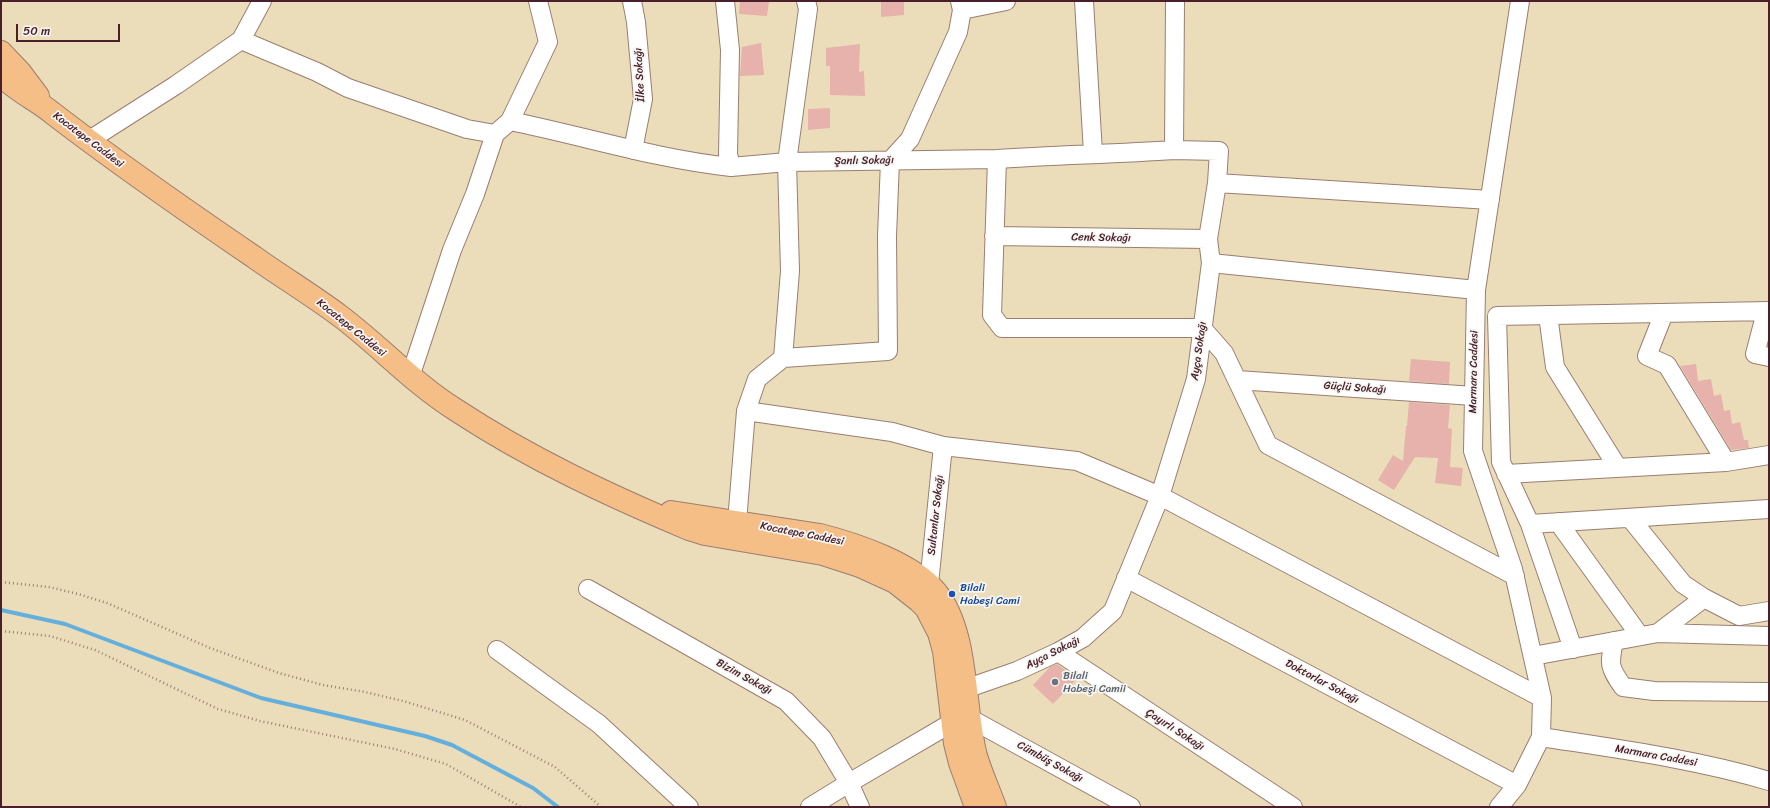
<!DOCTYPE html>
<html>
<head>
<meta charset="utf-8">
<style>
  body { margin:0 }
  #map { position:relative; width:1770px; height:808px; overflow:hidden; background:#ebddb9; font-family:Sriracha,sans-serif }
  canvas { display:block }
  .frame { position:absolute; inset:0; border:2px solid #4a1f2b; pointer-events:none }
  .scale { position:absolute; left:16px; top:24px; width:104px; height:18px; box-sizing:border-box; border:2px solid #4a1f2b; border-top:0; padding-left:5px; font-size:12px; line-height:14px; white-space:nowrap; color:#4a1f2b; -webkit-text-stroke:3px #f6f6f2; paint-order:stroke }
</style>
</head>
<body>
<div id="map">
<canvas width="1770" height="808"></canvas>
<div class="frame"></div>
<div class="scale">50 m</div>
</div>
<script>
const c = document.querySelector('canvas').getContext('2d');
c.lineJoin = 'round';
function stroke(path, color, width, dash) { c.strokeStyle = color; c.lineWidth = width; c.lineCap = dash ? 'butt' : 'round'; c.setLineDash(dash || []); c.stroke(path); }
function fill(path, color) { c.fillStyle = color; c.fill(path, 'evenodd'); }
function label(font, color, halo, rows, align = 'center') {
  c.font = font + ' Sriracha,sans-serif'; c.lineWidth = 3.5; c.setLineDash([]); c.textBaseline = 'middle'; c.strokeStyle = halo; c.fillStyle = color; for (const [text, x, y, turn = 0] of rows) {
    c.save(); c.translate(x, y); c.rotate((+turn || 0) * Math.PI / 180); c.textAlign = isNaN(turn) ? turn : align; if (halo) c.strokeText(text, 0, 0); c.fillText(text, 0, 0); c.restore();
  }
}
stroke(new Path2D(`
  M 1,610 L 65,624 L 261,698 L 425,736 L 452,745 L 533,788 L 558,807`), '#65afdd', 4);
fill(new Path2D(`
  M 740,1 L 769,1 L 767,16 L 739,14 Z
  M 881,1 L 904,1 L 904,15 L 881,17 Z
  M 761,43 L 764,75 L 740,76 L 742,47 Z
  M 860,44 L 859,72 L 864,71 L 865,96 L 830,95 L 830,66 L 826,66 L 826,48 Z
  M 830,108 L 830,128 L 808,130 L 808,109 Z
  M 1411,359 L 1450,362 L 1449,384 L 1409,381 Z
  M 1696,364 L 1698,381 L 1711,379 L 1714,396 L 1721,394 L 1724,411 L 1730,410 L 1732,424 L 1740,422 L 1744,440 L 1748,440 L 1749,448 L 1731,450 L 1680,366 Z
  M 1409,402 L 1450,405 L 1448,428 L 1452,429 L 1450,467 L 1463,468 L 1461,486 L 1435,483 L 1438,458 L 1415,457 L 1394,490 L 1378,480 L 1393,455 L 1403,461 L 1406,426 L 1407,426 Z
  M 1057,664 L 1077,679 L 1053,704 L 1033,685 L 1050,667 Z`), '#e6b2ab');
const minor = new Path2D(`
  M 632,1 L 636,22 L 643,99 L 633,150
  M 1084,1 L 1093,153
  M 1175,1 L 1174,150 L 1219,151 L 1217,183
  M 962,10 L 1006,1
  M 241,40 L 317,72 L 348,88 L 467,129 L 495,134
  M 510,121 C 584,136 656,159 731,167 L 728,154 L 730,50 L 725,1
  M 88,141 L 176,85 L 241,40 L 262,1
  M 1174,150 C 1115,154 1056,155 997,159 L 992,315 L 1002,328 L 1202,328 L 1224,353 L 1268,445 L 1515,576
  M 731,167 L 787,162 L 997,159
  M 994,236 L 1208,239
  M 1211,263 L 1476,290
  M 1766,312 L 1755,354 L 1769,357
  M 1664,313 L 1647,356 L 1667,365 L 1726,462
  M 1548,315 L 1555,367 L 1618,468
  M 783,358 L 888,351 L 887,236 L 890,161 L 910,139 L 958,32 L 962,10 L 960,1
  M 410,377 L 452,250 L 475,194 L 495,134 L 510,121 L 548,42 L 538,1
  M 1237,380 L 1474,396
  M 746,411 L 892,432 L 943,446 L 1077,461 L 1160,496 L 1542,698
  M 1506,474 L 1726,462 L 1769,455
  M 1630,518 L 1683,584 L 1704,598 L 1739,616 L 1769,611
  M 737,522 L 746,411 L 757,379 L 783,358 L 790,271 L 787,162 L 808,9 L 806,1
  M 1558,522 L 1640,636
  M 1530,524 L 1501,462 L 1497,316 L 1769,311
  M 1126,578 L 1517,785
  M 929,584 L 943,446
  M 588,589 L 786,701 L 822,738 L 849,783 L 860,807
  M 1658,633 L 1704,598
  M 1614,641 C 1609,665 1609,667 1623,687 L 1654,691 L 1769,692
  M 1573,649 L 1530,524 L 1769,509
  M 497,650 L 599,724 L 689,807
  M 1058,652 L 1293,807
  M 1533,656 L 1658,633 L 1769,636
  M 965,689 L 1017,671 L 1058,652 L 1083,638 L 1113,611 L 1160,496 L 1196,379 L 1211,263 L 1208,239 L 1217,183 L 1490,200
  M 969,718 L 1131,807
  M 1541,737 C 1618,749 1695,759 1769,781
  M 810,807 L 849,783 L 953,722
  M 1499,807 L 1517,785 L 1541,737 L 1542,698 L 1513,569 L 1473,451 L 1476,290 L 1520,1`);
const major = new Path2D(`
  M 1,52 L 20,72 L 38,96
  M 1,75 C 16,91 35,99 51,112 C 117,163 185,210 254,257 C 282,277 312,295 340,316 C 380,346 413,383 456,410 C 529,458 608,495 689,529 L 705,534 L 823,554 L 860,566 L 895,582 L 919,601 L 926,608 L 939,633 L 944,651 L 955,743 L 960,763 L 976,807
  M 671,512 L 820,535 C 855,544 913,563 936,592 C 969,632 963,706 976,756 C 981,773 989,790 995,807`);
stroke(minor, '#9a7e72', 20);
stroke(major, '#9a7e72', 24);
stroke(new Path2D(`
  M 1,582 L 49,587 L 78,594 L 107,603 L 210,648 L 279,673 L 323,685 L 365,692 L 403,701 L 465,720 L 555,767 L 601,807
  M 1,631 L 50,636 L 95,650 L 218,709 L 260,721 L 395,749 L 446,764 L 521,807`), '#9a7e72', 2.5, [1, 3]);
stroke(minor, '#fff', 18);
stroke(major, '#f6be87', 22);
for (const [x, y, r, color] of [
  [952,594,4,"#1a4fb4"],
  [1055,682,4,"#6b7280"]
]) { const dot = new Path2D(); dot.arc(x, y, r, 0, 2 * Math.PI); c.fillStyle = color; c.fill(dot); stroke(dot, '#f6f6f2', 1.5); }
label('11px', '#4a1f2b', '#f6f6f2', [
  ["İlke Sokağı",640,75,-93],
  ["Kocatepe Caddesi",88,140,37],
  ["Şanlı Sokağı",864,161,-1],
  ["Cenk Sokağı",1101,238,1],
  ["Kocatepe Caddesi",351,328,39],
  ["Ayça Sokağı",1199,351,-82],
  ["Marmara Caddesi",1474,372,-89],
  ["Güçlü Sokağı",1355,388,4],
  ["Sultanlar Sokağı",936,515,-84],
  ["Kocatepe Caddesi",802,534,11],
  ["Ayça Sokağı",1053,653,-27],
  ["Bizim Sokağı",744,677,29],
  ["Doktorlar Sokağı",1322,682,28],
  ["Çayırlı Sokağı",1175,730,33],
  ["Marmara Caddesi",1656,756,10],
  ["Cümbüş Sokağı",1050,762,29]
]);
label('11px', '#164399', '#f6f6f2', [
  ["Bilali",960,588],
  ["Habeşi Cami",960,601]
], 'left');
label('11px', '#5b616d', '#f6f6f2', [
  ["Bilali",1063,676],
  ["Habeşi Camii",1063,689]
], 'left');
</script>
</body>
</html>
